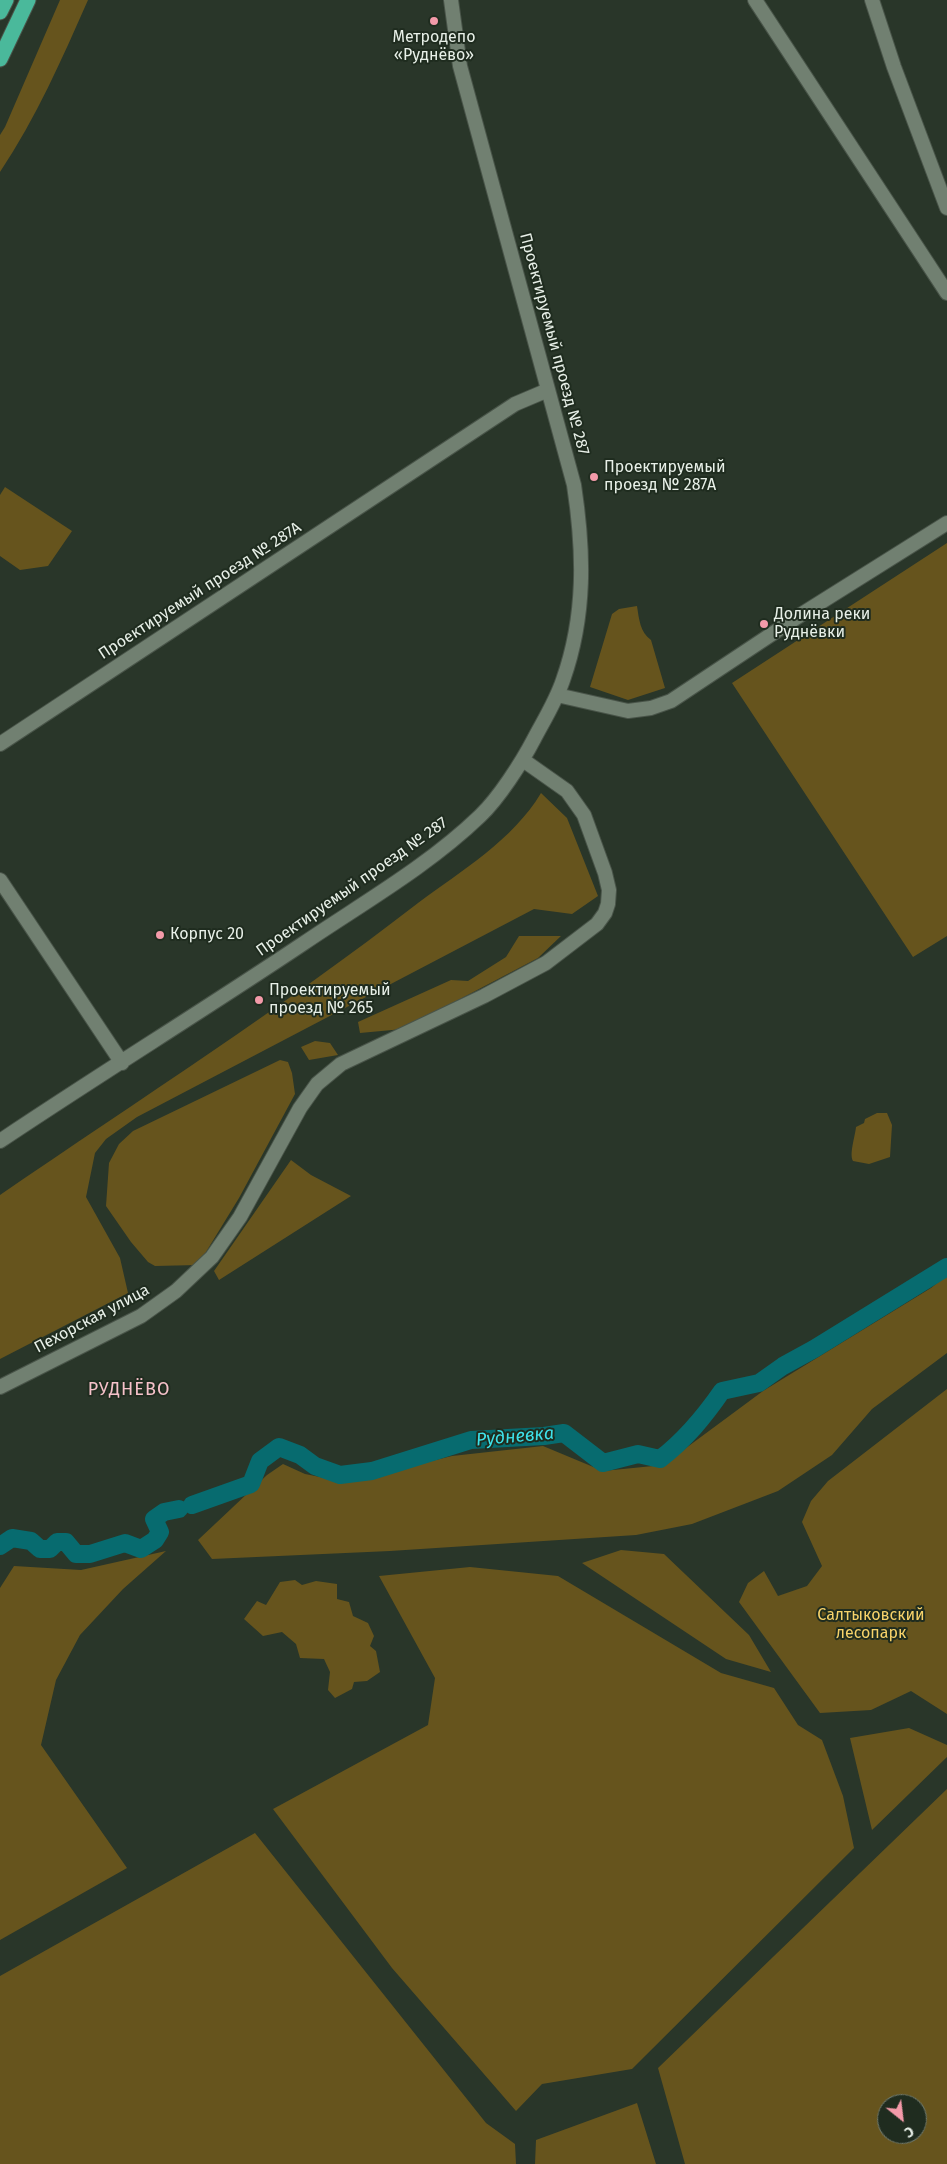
<!DOCTYPE html>
<html>
<head>
<meta charset="utf-8">
<style>
  body { margin:0 }
  #map { position:relative; width:947px; height:2164px; overflow:hidden; background:#293629; font-family:"Fira Sans",sans-serif }
  canvas { display:block }
  .north { position:absolute; left:877px; top:2094px; width:50px; height:50px; box-sizing:border-box; background:#1f2c1f; border:1px solid #6f7a6f; border-radius:50%; rotate:151deg; font-size:14px; font-weight:700; line-height:20px; text-align:center; color:#e8f0e8 }
  .north::after { content:''; display:block; margin:auto; width:18px; height:22px; background:#f39aa9; clip-path:polygon(50% 0,100% 100%,50% 72%,0 100%) }
</style>
</head>
<body>
<div id="map">
<canvas width="947" height="2164"></canvas>
<div class="north">С</div>
</div>
<script>
const c = document.querySelector('canvas').getContext('2d');
c.lineJoin = 'round';
function fill(path, color) { c.fillStyle = color; c.fill(path, 'evenodd'); }
function stroke(path, color, width, dash) { c.strokeStyle = color; c.lineWidth = width; c.lineCap = dash ? 'butt' : 'round'; c.setLineDash(dash || []); c.stroke(path); }
function label(font, color, halo, rows, align = 'center') {
  c.font = font + ' "Fira Sans",sans-serif'; c.lineWidth = 4; c.setLineDash([]); c.textBaseline = 'middle'; c.strokeStyle = halo; c.fillStyle = color; for (const [text, x, y, turn = 0] of rows) {
    c.save(); c.translate(x, y); c.rotate((+turn || 0) * Math.PI / 180); c.textAlign = isNaN(turn) ? turn : align; if (halo) c.strokeText(text, 0, 0); c.fillText(text, 0, 0); c.restore();
  }
}
fill(new Path2D(`
  M 60,0 L 88,0 C 62,59 36,118 0,172 L 0,135 L 5,127 Z
  M 5,487 L 72,531 L 48,566 L 20,570 L 0,556 L 0,495 Z
  M 947,543 L 947,936 L 913,957 L 732,683 Z
  M 637,606 C 639,619 640,632 651,640 L 665,688 L 628,700 L 590,687 L 612,614 L 619,609 Z
  M 541,793 L 567,818 L 598,896 L 572,914 L 534,909 L 137,1117 L 106,1139 L 95,1153 L 86,1197 L 120,1258 L 128,1293 L 0,1359 L 0,1195 C 140,1099 284,1007 418,903 C 461,871 513,840 541,793 Z
  M 519,936 L 561,936 L 538,958 L 403,1029 L 360,1033 L 358,1022 L 451,980 L 468,981 L 506,957 Z
  M 315,1041 L 330,1043 L 338,1055 L 309,1060 L 301,1047 Z
  M 280,1060 L 288,1062 L 292,1073 L 295,1094 L 239,1198 L 198,1265 L 155,1266 L 148,1262 L 131,1242 L 106,1206 L 109,1163 L 119,1144 L 133,1131 Z
  M 877,1113 L 887,1113 L 892,1125 L 890,1157 L 869,1164 L 853,1161 C 849,1154 855,1137 856,1127 L 864,1123 L 865,1119 Z
  M 291,1160 L 311,1175 L 351,1196 L 219,1280 L 214,1271 Z
  M 947,1275 L 947,1353 L 872,1409 L 832,1455 L 778,1491 L 692,1524 L 636,1535 L 390,1551 L 212,1559 L 198,1540 L 267,1475 L 283,1464 L 305,1474 L 345,1482 L 452,1456 L 543,1446 L 603,1471 L 663,1465 L 763,1391 L 931,1288 Z
  M 947,1389 L 947,1714 L 911,1691 L 871,1710 L 820,1713 L 739,1602 L 748,1583 L 764,1571 L 778,1596 L 807,1586 L 822,1566 L 802,1522 L 811,1501 L 828,1481 Z
  M 621,1550 L 664,1554 L 749,1635 L 771,1672 L 726,1659 L 582,1563 Z
  M 166,1551 L 123,1589 L 80,1635 L 56,1680 L 41,1745 L 127,1868 L 0,1940 L 0,1588 L 14,1566 L 81,1570 Z
  M 470,1567 L 558,1576 L 721,1673 L 774,1688 L 798,1725 L 822,1740 L 843,1796 L 854,1848 L 632,2069 L 542,2084 L 516,2111 L 392,1968 L 273,1809 L 428,1725 L 435,1678 L 379,1576 Z
  M 295,1580 L 302,1585 L 316,1581 L 337,1584 L 337,1599 L 349,1602 L 353,1616 L 368,1623 L 374,1636 L 370,1646 L 376,1651 L 380,1672 L 367,1681 L 354,1682 L 352,1689 L 335,1698 L 328,1690 L 330,1672 L 324,1659 L 300,1658 L 296,1644 L 282,1632 L 263,1636 L 244,1619 L 257,1601 L 266,1605 L 280,1582 Z
  M 909,1728 L 947,1745 L 947,1757 L 872,1830 L 850,1738 Z
  M 947,1789 L 947,2164 L 685,2164 L 658,2068 ZM 887,2104 L 917,2104 L 917,2134 L 887,2134 Z
  M 255,1833 L 486,2123 L 515,2144 L 516,2164 L 0,2164 L 0,1976 Z
  M 637,2103 L 656,2164 L 535,2164 L 536,2140 Z`), '#66541d');
stroke(new Path2D(`
  M 192,1505 L 251,1484 L 260,1461 L 279,1447 L 300,1455 L 315,1466 L 340,1475 L 372,1471 L 471,1440 L 544,1436 L 564,1433 L 603,1463 L 638,1454 L 660,1459 C 686,1439 704,1417 722,1391 L 759,1383 L 783,1366 L 814,1349 L 947,1267
  M 0,1546 L 12,1538 L 31,1541 L 40,1549 L 50,1549 L 57,1542 L 66,1542 L 76,1554 L 90,1554 L 125,1543 L 141,1549 L 155,1540 L 160,1532 L 154,1519 L 164,1512 L 179,1509`), '#076b6f', 18);
const minor = new Path2D(`
  M 755,0 L 947,293
  M 872,0 L 894,67 L 947,208
  M 557,695 L 628,711 L 651,708 L 671,701 L 802,614 L 947,523
  M 0,744 L 515,404 L 548,390
  M 0,880 L 122,1063
  M 0,1141 C 100,1074 204,1010 304,943 C 363,903 428,866 480,816 C 499,798 522,762 534,739 C 544,720 556,701 563,680 C 586,615 584,551 574,485 L 460,66 L 451,0
  M 0,1387 L 141,1316 L 176,1291 L 212,1257 L 240,1217 L 300,1108 L 317,1084 L 341,1064 L 484,996 L 546,963 L 597,924 L 605,913 L 608,904 L 609,890 L 605,873 L 584,815 L 567,791 L 523,760`);
const highway = new Path2D(`
  M 0,12 L 6,0
  M 0,59 L 28,0`);
stroke(minor, '#495449', 16);
stroke(highway, '#495449', 17);
stroke(minor, '#718071', 14);
stroke(highway, '#4ab99b', 15);
for (const [x, y, r, color] of [
  [434,21,5,"#f39aa9"],
  [594,477,5,"#f39aa9"],
  [764,624,5,"#f39aa9"],
  [160,935,5,"#f39aa9"],
  [259,1000,5,"#f39aa9"]
]) { const dot = new Path2D(); dot.arc(x, y, r, 0, 2 * Math.PI); c.fillStyle = color; c.fill(dot); stroke(dot, '#1f2c1f', 2); }
label('16px', '#e8f0e8', '#1f2c1f', [
  ["Метродепо",434,38,"center"],
  ["«Руднёво»",434,56,"center"],
  ["Проектируемый",604,468],
  ["проезд № 287А",604,486],
  ["Долина реки",774,615],
  ["Руднёвки",774,633],
  ["Корпус 20",170,935],
  ["Проектируемый",269,991],
  ["проезд № 265",269,1009]
], 'left');
label('16px', '#e8f0e8', '#1f2c1f', [
  ["Проектируемый проезд № 287",554,344,75],
  ["Проектируемый проезд № 287А",200,591,-33],
  ["Проектируемый проезд № 287",352,887,-35],
  ["Пехорская улица",92,1319,-28]
]);
label('16px', '#f7d36a', '#1f2c1f', [
  ["Салтыковский",871,1616],
  ["лесопарк",871,1634]
]);
c.letterSpacing = '1px';
label('18px', '#f5c1c9', '#1f2c1f', [
  ["РУДНЁВО",129,1390]
]);
c.letterSpacing = '0px';
label('italic 18px', '#3ee2ea', '#1f2c1f', [
  ["Рудневка",515,1437,-5]
]);
</script>
</body>
</html>
